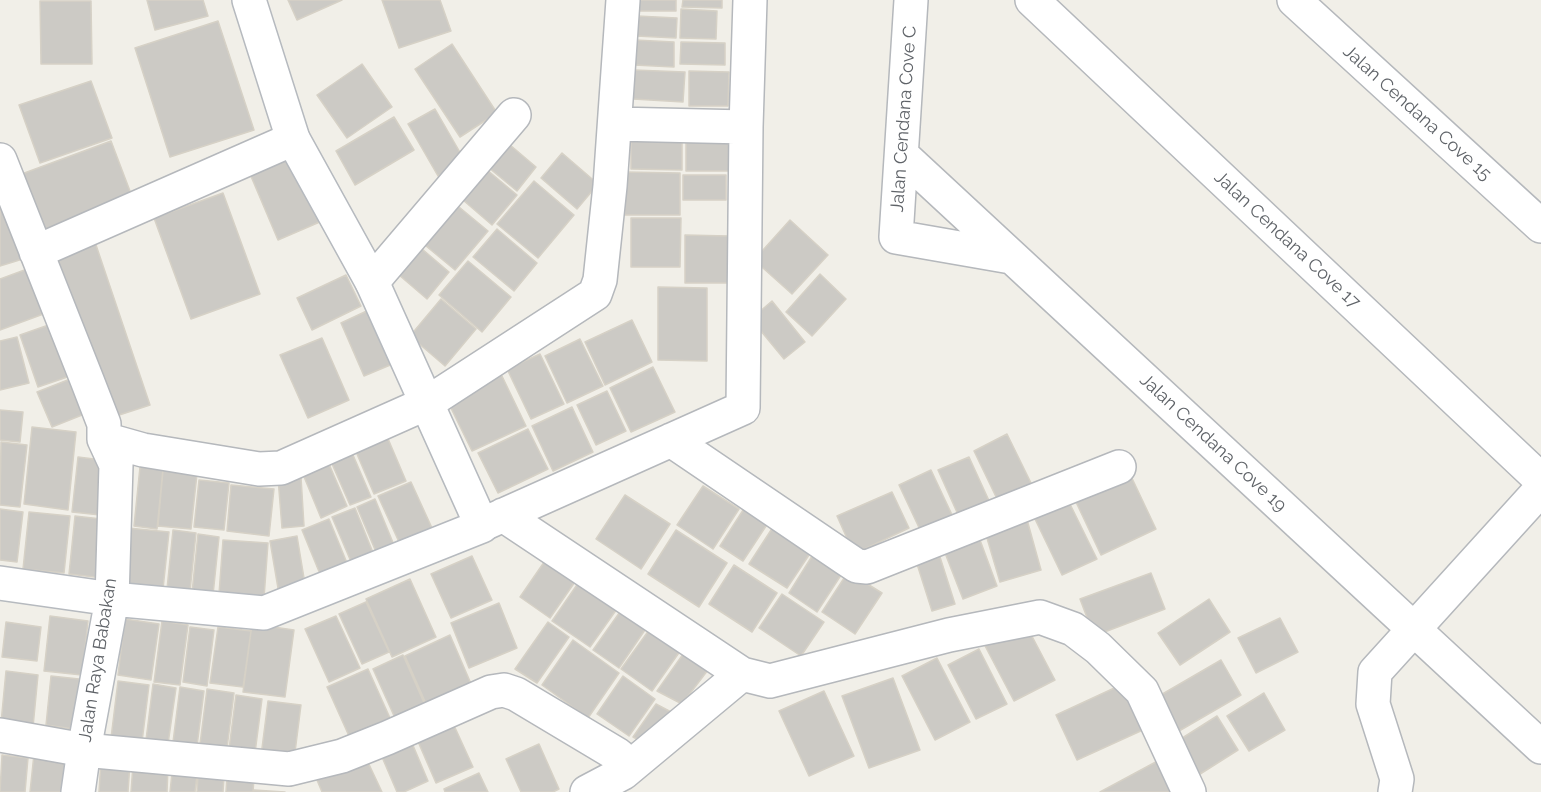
<!DOCTYPE html>
<html>
<head>
<meta charset="utf-8">
<style>
  body { margin:0 }
  canvas { display:block; background:#f1efe8 }
</style>
</head>
<body>
<canvas width="1541" height="792"></canvas>
<script>
const c = document.querySelector('canvas').getContext('2d');
c.lineJoin = 'round';
function fill(path, color) { c.fillStyle = color; c.fill(path, 'evenodd'); }
function stroke(path, color, width, dash) { c.strokeStyle = color; c.lineWidth = width; c.lineCap = dash ? 'butt' : 'round'; c.setLineDash(dash || []); c.stroke(path); }
function label(font, color, halo, rows, align = 'center') {
  c.font = font + ' Raleway,sans-serif'; c.lineWidth = 4.5; c.setLineDash([]); c.textBaseline = 'middle'; c.strokeStyle = halo; c.fillStyle = color; for (const [text, x, y, turn = 0] of rows) {
    c.save(); c.translate(x, y); c.rotate((+turn || 0) * Math.PI / 180); c.textAlign = isNaN(turn) ? turn : align; if (halo) c.strokeText(text, 0, 0); c.fillText(text, 0, 0); c.restore();
  }
}
const building = new Path2D(`
  M 147,0 L 203,0 L 208,16 L 155,30 Z
  M 288,0 L 342,0 L 297,20 Z
  M 382,0 L 440,0 L 451,31 L 399,48 Z
  M 636,0 L 676,0 L 676,11 L 636,11 Z
  M 683,0 L 722,0 L 722,8 L 682,7 Z
  M 40,1 L 91,1 L 92,64 L 41,64 Z
  M 681,9 L 717,11 L 716,39 L 680,38 Z
  M 637,16 L 677,18 L 676,38 L 636,36 Z
  M 218,21 L 254,130 L 170,157 L 135,48 Z
  M 635,40 L 674,42 L 674,67 L 634,65 Z
  M 681,42 L 725,43 L 725,65 L 680,64 Z
  M 452,44 L 497,113 L 460,137 L 415,69 Z
  M 362,64 L 392,107 L 347,138 L 317,95 Z
  M 634,70 L 685,72 L 683,102 L 633,99 Z
  M 689,71 L 729,72 L 728,106 L 689,106 Z
  M 91,81 L 112,138 L 40,163 L 19,105 Z
  M 435,109 L 465,161 L 438,176 L 408,124 Z
  M 394,117 L 414,150 L 355,185 L 336,151 Z
  M 631,132 L 682,132 L 682,170 L 631,169 Z
  M 686,137 L 729,137 L 729,171 L 686,171 Z
  M 503,139 L 536,167 L 517,191 L 483,163 Z
  M 111,141 L 133,199 L 41,233 L 19,175 Z
  M 562,153 L 598,184 L 577,209 L 541,178 Z
  M 294,156 L 322,221 L 278,240 L 250,174 Z
  M 480,164 L 517,195 L 492,225 L 456,194 Z
  M 625,172 L 680,173 L 680,215 L 625,215 Z
  M 683,175 L 726,175 L 726,200 L 683,200 Z
  M 0,180 L 26,258 L 0,266 Z
  M 534,181 L 574,215 L 538,258 L 497,224 Z
  M 223,193 L 260,294 L 191,319 L 154,218 Z
  M 453,202 L 488,231 L 455,270 L 420,241 Z
  M 631,218 L 681,218 L 680,267 L 631,267 Z
  M 790,220 L 828,255 L 792,294 L 754,260 Z
  M 497,229 L 537,263 L 514,291 L 473,257 Z
  M 685,235 L 729,236 L 728,283 L 685,283 Z
  M 94,239 L 150,405 L 110,418 L 53,253 Z
  M 415,243 L 449,272 L 427,299 L 392,269 Z
  M 468,261 L 511,297 L 482,332 L 439,295 Z
  M 38,265 L 57,309 L 0,330 L 0,279 Z
  M 820,274 L 846,299 L 812,336 L 786,312 Z
  M 346,275 L 361,306 L 312,330 L 297,298 Z
  M 658,287 L 707,288 L 707,361 L 658,360 Z
  M 441,299 L 476,329 L 445,366 L 410,336 Z
  M 772,301 L 805,342 L 784,359 L 751,319 Z
  M 371,309 L 395,363 L 364,376 L 341,323 Z
  M 632,320 L 652,362 L 605,385 L 585,342 Z
  M 60,321 L 79,373 L 38,387 L 20,335 Z
  M 17,337 L 29,383 L 0,390 L 0,341 Z
  M 322,338 L 349,400 L 308,418 L 280,355 Z
  M 580,339 L 603,386 L 567,403 L 545,356 Z
  M 540,354 L 564,404 L 531,419 L 507,369 Z
  M 653,367 L 675,412 L 631,432 L 610,388 Z
  M 501,374 L 526,426 L 472,451 L 447,400 Z
  M 78,376 L 92,411 L 52,427 L 37,392 Z
  M 607,391 L 626,431 L 596,445 L 577,405 Z
  M 572,407 L 593,452 L 553,471 L 532,426 Z
  M 0,410 L 23,412 L 20,442 L 0,440 Z
  M 32,427 L 76,432 L 68,510 L 24,504 Z
  M 528,429 L 548,469 L 498,493 L 478,453 Z
  M 386,434 L 406,481 L 374,494 L 354,447 Z
  M 1007,434 L 1033,487 L 999,503 L 974,451 Z
  M 1,442 L 27,445 L 20,507 L 0,505 Z
  M 350,448 L 371,497 L 350,505 L 329,457 Z
  M 78,457 L 110,461 L 110,516 L 72,512 Z
  M 326,457 L 347,506 L 321,518 L 300,467 Z
  M 969,457 L 991,505 L 960,519 L 938,470 Z
  M 140,467 L 163,469 L 157,529 L 134,526 Z
  M 163,470 L 197,474 L 191,529 L 158,526 Z
  M 931,470 L 954,519 L 922,534 L 899,485 Z
  M 1130,474 L 1156,529 L 1101,555 L 1075,500 Z
  M 301,477 L 304,526 L 282,528 L 278,478 Z
  M 199,480 L 229,483 L 224,530 L 194,527 Z
  M 411,482 L 432,528 L 399,542 L 378,496 Z
  M 231,485 L 274,489 L 269,536 L 227,531 Z
  M 703,486 L 739,509 L 713,549 L 677,525 Z
  M 892,492 L 909,528 L 854,554 L 837,516 Z
  M 625,495 L 670,524 L 641,569 L 596,539 Z
  M 375,499 L 394,545 L 376,552 L 357,507 Z
  M 1068,500 L 1097,559 L 1062,575 L 1034,517 Z
  M 747,504 L 770,520 L 743,561 L 720,546 Z
  M 355,508 L 374,555 L 352,564 L 332,517 Z
  M 0,509 L 23,512 L 17,562 L 0,560 Z
  M 29,512 L 70,516 L 64,573 L 23,569 Z
  M 75,516 L 110,520 L 103,578 L 69,574 Z
  M 1026,516 L 1041,570 L 1000,582 L 984,528 Z
  M 329,519 L 347,563 L 320,574 L 302,530 Z
  M 773,527 L 811,552 L 787,588 L 749,564 Z
  M 128,528 L 169,532 L 163,589 L 122,585 Z
  M 173,530 L 196,533 L 190,591 L 167,589 Z
  M 676,530 L 727,563 L 699,607 L 648,574 Z
  M 198,534 L 219,537 L 213,595 L 192,593 Z
  M 297,536 L 306,590 L 279,594 L 270,541 Z
  M 223,540 L 268,543 L 264,598 L 219,594 Z
  M 980,540 L 997,586 L 963,599 L 945,553 Z
  M 814,553 L 843,572 L 817,612 L 789,593 Z
  M 549,555 L 579,576 L 550,618 L 520,597 Z
  M 472,556 L 492,600 L 451,618 L 431,574 Z
  M 940,557 L 955,604 L 932,611 L 917,564 Z
  M 734,565 L 777,593 L 752,632 L 709,604 Z
  M 848,572 L 882,593 L 855,634 L 822,612 Z
  M 1151,573 L 1165,609 L 1094,636 L 1080,599 Z
  M 410,579 L 436,637 L 392,657 L 366,599 Z
  M 581,579 L 619,606 L 590,647 L 552,621 Z
  M 782,594 L 824,622 L 801,656 L 759,628 Z
  M 1209,599 L 1230,632 L 1180,665 L 1158,633 Z
  M 366,602 L 389,652 L 362,664 L 339,614 Z
  M 499,603 L 517,648 L 469,668 L 451,623 Z
  M 622,609 L 647,627 L 619,668 L 593,650 Z
  M 50,616 L 88,621 L 82,675 L 44,671 Z
  M 336,616 L 360,668 L 329,682 L 305,629 Z
  M 1280,618 L 1298,652 L 1256,673 L 1238,638 Z
  M 125,619 L 159,624 L 151,680 L 118,675 Z
  M 162,621 L 188,625 L 180,685 L 154,682 Z
  M 1024,621 L 1055,680 L 1014,701 L 983,642 Z
  M 6,622 L 41,627 L 37,661 L 2,657 Z
  M 548,622 L 569,637 L 537,683 L 515,669 Z
  M 252,624 L 294,630 L 285,697 L 243,692 Z
  M 652,626 L 683,647 L 652,691 L 621,669 Z
  M 190,627 L 214,630 L 207,686 L 183,682 Z
  M 218,627 L 251,631 L 243,687 L 210,683 Z
  M 450,635 L 472,686 L 427,706 L 405,656 Z
  M 573,640 L 619,673 L 588,718 L 542,685 Z
  M 979,649 L 1007,704 L 976,719 L 948,665 Z
  M 686,650 L 711,666 L 682,704 L 657,691 Z
  M 403,655 L 425,705 L 395,718 L 373,669 Z
  M 937,658 L 970,722 L 935,740 L 902,676 Z
  M 1221,660 L 1241,695 L 1179,731 L 1159,696 Z
  M 368,669 L 390,718 L 349,736 L 327,687 Z
  M 6,671 L 38,675 L 33,727 L 1,723 Z
  M 51,676 L 79,679 L 74,729 L 46,725 Z
  M 623,676 L 655,699 L 629,736 L 597,714 Z
  M 893,678 L 920,750 L 869,768 L 842,696 Z
  M 118,681 L 149,685 L 142,742 L 111,738 Z
  M 153,684 L 176,688 L 168,744 L 146,740 Z
  M 1123,684 L 1145,729 L 1077,760 L 1056,715 Z
  M 180,687 L 204,691 L 197,746 L 173,742 Z
  M 207,689 L 234,693 L 227,748 L 200,744 Z
  M 824,691 L 854,756 L 809,776 L 779,711 Z
  M 1264,693 L 1285,730 L 1249,751 L 1227,716 Z
  M 236,695 L 262,699 L 255,753 L 229,749 Z
  M 268,701 L 301,705 L 294,760 L 261,756 Z
  M 656,704 L 673,713 L 650,746 L 633,737 Z
  M 1217,716 L 1238,750 L 1197,776 L 1176,742 Z
  M 452,721 L 473,767 L 436,783 L 416,737 Z
  M 412,743 L 428,781 L 404,792 L 397,792 L 382,757 Z
  M 539,744 L 559,789 L 553,792 L 521,792 L 506,759 Z
  M 34,754 L 78,759 L 75,792 L 30,792 Z
  M 2,755 L 28,758 L 25,792 L 0,792 Z
  M 1165,757 L 1183,792 L 1100,792 Z
  M 366,758 L 382,792 L 322,792 L 317,780 Z
  M 101,761 L 130,763 L 128,792 L 99,792 Z
  M 133,765 L 168,768 L 167,792 L 131,792 Z
  M 172,773 L 197,775 L 195,792 L 170,792 Z
  M 479,773 L 488,792 L 445,792 L 444,789 Z
  M 198,775 L 224,777 L 223,792 L 197,792 Z
  M 227,776 L 254,778 L 253,792 L 226,792 Z
  M 254,790 L 285,792 L 254,792 Z`);
fill(building, '#cccac5');
stroke(building, '#d6d1c6', 1.5);
const street = new Path2D(`
  M 911,0 L 896,237 L 1011,257
  M 1032,0 L 1541,480
  M 1294,0 L 1541,226
  M 615,124 L 746,127
  M 902,155 L 1541,747
  M 0,160 L 87,380 L 104,424 L 104,439
  M 36,252 L 293,139
  M 372,282 L 514,115
  M 671,440 L 845,558 L 857,566 L 867,567 L 1119,467
  M 503,515 L 742,674 L 770,681 L 949,635 L 1040,617 L 1073,629 L 1098,648 L 1142,691 L 1189,792
  M 488,522 L 743,408 L 746,127 L 750,0
  M 112,599 L 116,465 L 104,439 L 143,450 L 259,469 L 281,468 L 427,403 L 595,294 L 600,280 L 610,186 L 623,0
  M 0,735 L 84,750 L 289,769 L 342,756 L 387,738 L 491,692 L 504,690 L 516,694 L 618,755 L 622,763 L 623,773 L 587,792
  M 623,773 L 742,674
  M 1395,792 L 1397,779 L 1373,704 L 1375,672 L 1541,489`);
const secondary = new Path2D(`
  M 0,583 L 112,599 L 264,613 L 482,526 L 372,282 L 293,139 L 249,0
  M 78,792 L 84,750 L 112,599`);
stroke(street, '#b5b8bc', 36);
stroke(secondary, '#b6babf', 36);
stroke(street, '#fff', 33);
stroke(secondary, '#fff', 33);
label('18px', '#5f6368', '#fff', [
  ["Jalan Cendana Cove 15",1417,113,42],
  ["Jalan Cendana Cove C",904,119,-86],
  ["Jalan Cendana Cove 17",1287,240,43],
  ["Jalan Cendana Cove 19",1213,443,43],
  ["Jalan Raya Babakan",98,660,-81]
]);
</script>
</body>
</html>
